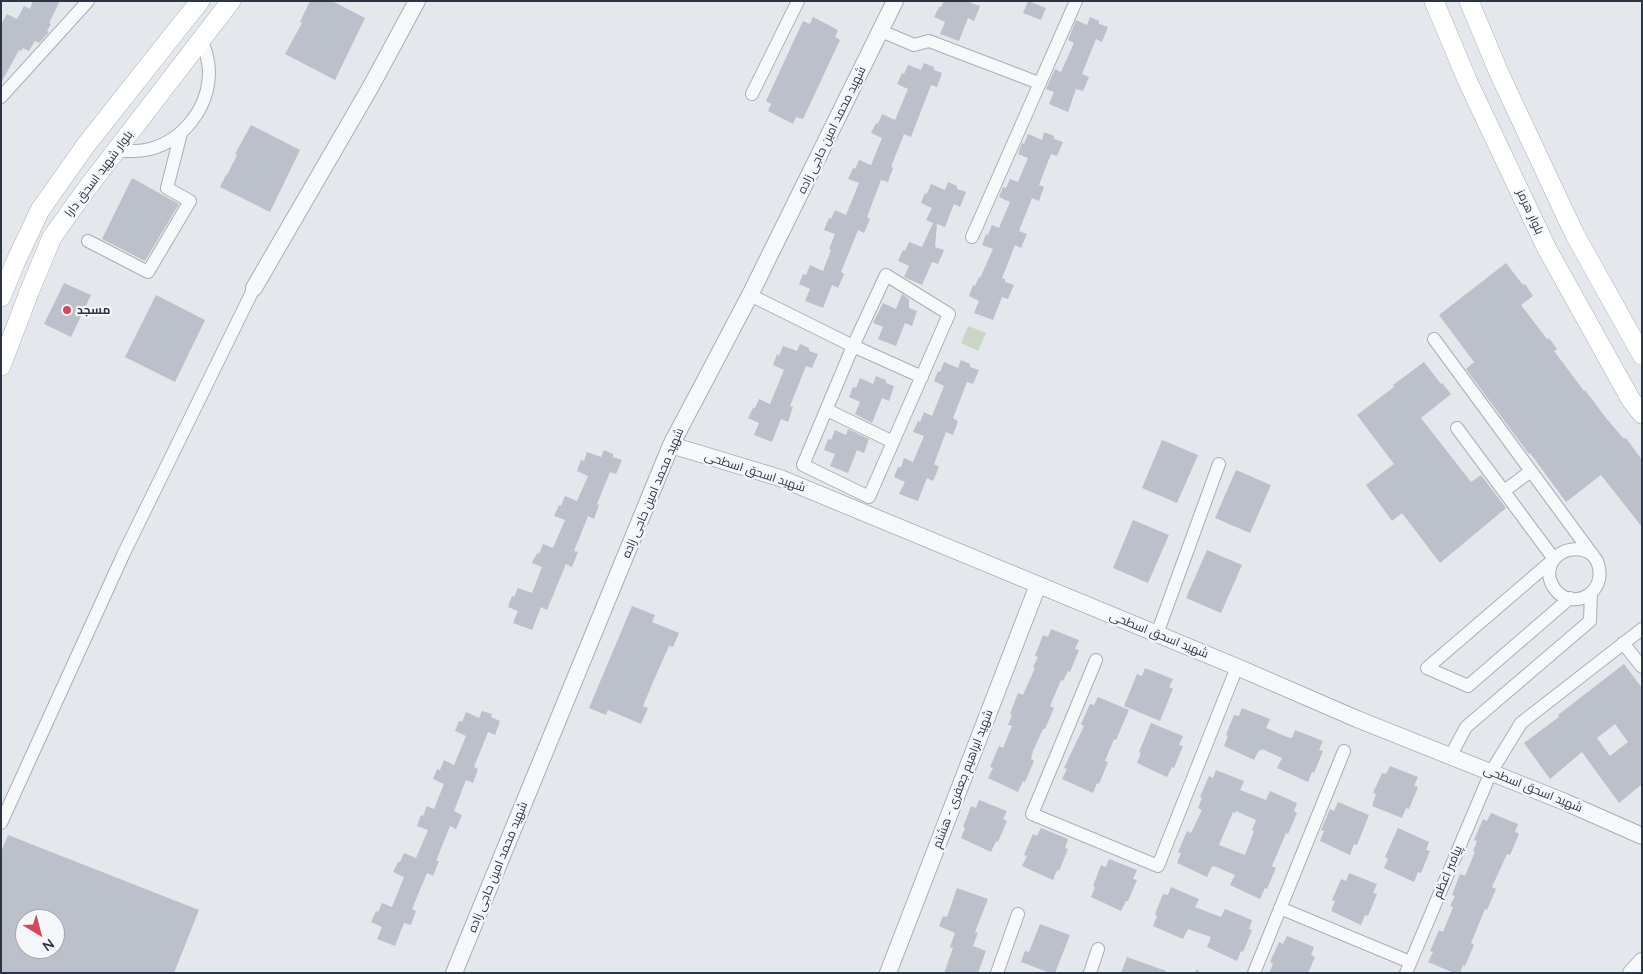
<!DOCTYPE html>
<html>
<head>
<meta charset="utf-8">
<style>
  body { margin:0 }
  #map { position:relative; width:1643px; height:974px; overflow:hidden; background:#e4e7ec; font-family:Quicksand,sans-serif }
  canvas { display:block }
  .frame { position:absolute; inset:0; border:2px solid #2b3445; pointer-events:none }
  .north { position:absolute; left:15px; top:909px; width:50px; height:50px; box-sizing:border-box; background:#f4f6f9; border:1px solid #a4a8b1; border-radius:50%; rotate:143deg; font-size:14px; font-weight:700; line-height:20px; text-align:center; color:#2b3445 }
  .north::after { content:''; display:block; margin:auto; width:18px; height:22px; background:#d1495b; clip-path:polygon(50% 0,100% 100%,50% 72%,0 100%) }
</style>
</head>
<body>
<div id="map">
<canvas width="1643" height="974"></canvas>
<div class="frame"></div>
<div class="north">N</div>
</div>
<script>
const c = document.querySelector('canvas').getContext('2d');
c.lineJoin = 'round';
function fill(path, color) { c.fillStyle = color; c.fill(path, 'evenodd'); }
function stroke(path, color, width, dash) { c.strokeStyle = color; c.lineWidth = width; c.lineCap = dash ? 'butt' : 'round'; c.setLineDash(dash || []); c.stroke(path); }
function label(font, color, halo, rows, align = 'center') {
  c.font = font + ' Quicksand,Cairo,sans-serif'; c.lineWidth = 4.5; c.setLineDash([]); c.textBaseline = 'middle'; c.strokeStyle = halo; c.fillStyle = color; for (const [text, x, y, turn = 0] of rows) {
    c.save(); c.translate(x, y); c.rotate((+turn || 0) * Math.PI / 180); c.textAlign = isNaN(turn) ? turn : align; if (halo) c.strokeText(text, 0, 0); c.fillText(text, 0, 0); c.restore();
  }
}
fill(new Path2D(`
  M 968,326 L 986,333 L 978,351 L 961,343 Z`), '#c9d6c5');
fill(new Path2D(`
  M 33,1 L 60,1 L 49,23 L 51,24 L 47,31 L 49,32 L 39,43 L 35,41 L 29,51 L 23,48 L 21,51 L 19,50 L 1,83 L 1,24 L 7,14 L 17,19 L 24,6 L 30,9 Z
  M 310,1 L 332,1 L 365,18 L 335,80 L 285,54 L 302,23 L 300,22 Z
  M 944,1 L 971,1 L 971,3 L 980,6 L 974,21 L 968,18 L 959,41 L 940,34 L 945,22 L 934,17 L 939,7 L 941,7 Z
  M 1028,1 L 1046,8 L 1041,20 L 1023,13 Z
  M 813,17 L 838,30 L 835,37 L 840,40 L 803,119 L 796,117 L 793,124 L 768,111 L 771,104 L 766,101 L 803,21 L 810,24 Z
  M 1090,17 L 1099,21 L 1099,24 L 1108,27 L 1102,42 L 1096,39 L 1082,74 L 1089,77 L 1083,91 L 1076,89 L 1068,112 L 1049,104 L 1054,92 L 1046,89 L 1055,69 L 1061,72 L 1074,43 L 1068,40 L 1076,20 L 1087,25 Z
  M 924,63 L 934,67 L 934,70 L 942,73 L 937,87 L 931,85 L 911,137 L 904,134 L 891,167 L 893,168 L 888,182 L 881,180 L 867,217 L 870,219 L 864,233 L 858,230 L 841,272 L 844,274 L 838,288 L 832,285 L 823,308 L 805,301 L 810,289 L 799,284 L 803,274 L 806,275 L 810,265 L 823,271 L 831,250 L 829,249 L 835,234 L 824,230 L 829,218 L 831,219 L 835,210 L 846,215 L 859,183 L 848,179 L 853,168 L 855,169 L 859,160 L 871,165 L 882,138 L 871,133 L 876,123 L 878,124 L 882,114 L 895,120 L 908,89 L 897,84 L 902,73 L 904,74 L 908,65 L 921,70 Z
  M 251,125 L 300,150 L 270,212 L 220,187 L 226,175 L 227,175 L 237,155 L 235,154 Z
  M 1044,132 L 1054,136 L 1054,139 L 1063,142 L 1057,156 L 1051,154 L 1039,185 L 1044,187 L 1039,201 L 1032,198 L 1019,231 L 1027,234 L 1021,248 L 1015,245 L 1002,278 L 1005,279 L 1005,282 L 1014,285 L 1008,299 L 1002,297 L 993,320 L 974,313 L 979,301 L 969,296 L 973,285 L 975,286 L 979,277 L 980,278 L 993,249 L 982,245 L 986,234 L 988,235 L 992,225 L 999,228 L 1010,202 L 999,197 L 1003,187 L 1006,188 L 1010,179 L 1018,182 L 1028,158 L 1018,154 L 1022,143 L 1024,144 L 1028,134 L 1042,140 Z
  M 132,178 L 179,204 L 145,261 L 102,239 Z
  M 948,182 L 957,186 L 957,189 L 966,192 L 960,207 L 954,204 L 945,227 L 937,224 L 935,247 L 944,250 L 938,264 L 932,262 L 922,285 L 904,277 L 909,266 L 898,261 L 903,250 L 905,251 L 909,242 L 922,247 L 933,223 L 926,220 L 932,208 L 921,203 L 925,193 L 927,194 L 931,184 L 945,190 Z
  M 1506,263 L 1523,285 L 1525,284 L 1533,296 L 1521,305 L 1547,339 L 1549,338 L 1557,349 L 1554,351 L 1584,391 L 1585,390 L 1606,418 L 1624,439 L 1626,438 L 1642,460 L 1642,527 L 1601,475 L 1566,502 L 1530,453 L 1529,454 L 1466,369 L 1474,362 L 1439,315 Z
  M 64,283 L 91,295 L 71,337 L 44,324 Z
  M 902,294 L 909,299 L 909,308 L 917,311 L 912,326 L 905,323 L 896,346 L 878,339 L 883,327 L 873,323 L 883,303 L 896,309 Z
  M 156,295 L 205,320 L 175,382 L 125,357 Z
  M 800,344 L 809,348 L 809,351 L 818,354 L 812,368 L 806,366 L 790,406 L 793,407 L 788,422 L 781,419 L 772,442 L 754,435 L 759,423 L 748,418 L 753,408 L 755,408 L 759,399 L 770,404 L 784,370 L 773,365 L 777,354 L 779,356 L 783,346 L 797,351 Z
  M 961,360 L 970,364 L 970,367 L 979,370 L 973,384 L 967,382 L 953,418 L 958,421 L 953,435 L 946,432 L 934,464 L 939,467 L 933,481 L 927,478 L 918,501 L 899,494 L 905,482 L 894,477 L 898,467 L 901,467 L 904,458 L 913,462 L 924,436 L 913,432 L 918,421 L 920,422 L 924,412 L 932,416 L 944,386 L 934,381 L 938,371 L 940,372 L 944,362 L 958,368 Z
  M 1424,362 L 1441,384 L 1442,383 L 1451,394 L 1421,418 L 1471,482 L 1481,475 L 1506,508 L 1440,563 L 1402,513 L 1392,521 L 1366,485 L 1394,464 L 1357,415 L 1394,387 L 1393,385 Z
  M 876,376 L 886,380 L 886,383 L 894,386 L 889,401 L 882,398 L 872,423 L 855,414 L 860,402 L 849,397 L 853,387 L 856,388 L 860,378 L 873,384 Z
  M 848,429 L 869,439 L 864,453 L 857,450 L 848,473 L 830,466 L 835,454 L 824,450 L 828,439 L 831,440 L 835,430 L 846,435 Z
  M 1162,440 L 1198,455 L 1177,503 L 1142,488 Z
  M 604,450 L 613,454 L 613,457 L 622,460 L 616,474 L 610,472 L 597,504 L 599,505 L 594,519 L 588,516 L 574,551 L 578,552 L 572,567 L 566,564 L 547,610 L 541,607 L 532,630 L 513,623 L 518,611 L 508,607 L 512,596 L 514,597 L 518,588 L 532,593 L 542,567 L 532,563 L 537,553 L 539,554 L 543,544 L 553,548 L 565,520 L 554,516 L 559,505 L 561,506 L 565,496 L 577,501 L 588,476 L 577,471 L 581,460 L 584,461 L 587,452 L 601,457 Z
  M 1236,470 L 1271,485 L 1250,533 L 1215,518 Z
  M 1133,520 L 1169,535 L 1148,583 L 1113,568 Z
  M 1207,550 L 1242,565 L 1221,613 L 1186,598 Z
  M 632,606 L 655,615 L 652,622 L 679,633 L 673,647 L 669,646 L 653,682 L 643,706 L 648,708 L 641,724 L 608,710 L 606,715 L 589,708 Z
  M 1051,629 L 1079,640 L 1075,649 L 1079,650 L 1070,672 L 1068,671 L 1063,681 L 1061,680 L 1050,706 L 1054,708 L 1045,729 L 1043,729 L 1033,751 L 1031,759 L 1034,761 L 1025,782 L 1023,781 L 1018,792 L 988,778 L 993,768 L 990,767 L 999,746 L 1003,748 L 1012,726 L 1008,725 L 1012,715 L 1010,714 L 1018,693 L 1023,695 L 1035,668 L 1033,667 L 1038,657 L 1035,656 L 1043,635 L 1048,637 Z
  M 1624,664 L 1642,688 L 1642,784 L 1619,803 L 1582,752 L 1550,779 L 1524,743 L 1559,717 L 1558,715 ZM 1615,724 L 1628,742 L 1610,756 L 1597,738 Z
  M 1145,668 L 1173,679 L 1169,687 L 1173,689 L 1160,721 L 1124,706 L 1137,674 L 1142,676 Z
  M 1098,697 L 1129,710 L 1116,740 L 1114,739 L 1105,761 L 1108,762 L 1099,784 L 1097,783 L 1093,793 L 1062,779 L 1067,769 L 1064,768 L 1084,726 L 1081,724 L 1090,704 L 1094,705 Z
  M 1242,708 L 1270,719 L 1266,728 L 1287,737 L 1292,738 L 1295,730 L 1323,741 L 1319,750 L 1323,751 L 1314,773 L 1312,772 L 1308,782 L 1277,768 L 1282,758 L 1262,749 L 1261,751 L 1259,750 L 1254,760 L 1224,746 L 1228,736 L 1226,735 L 1234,715 L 1239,716 Z
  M 482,711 L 492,714 L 491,717 L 500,721 L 495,735 L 488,732 L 474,767 L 478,769 L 473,783 L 466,780 L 454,811 L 462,815 L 456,829 L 450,826 L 436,861 L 439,861 L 433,876 L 427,873 L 412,909 L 416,911 L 411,925 L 404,923 L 395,946 L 377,939 L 382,927 L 371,922 L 376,911 L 378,912 L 382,903 L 392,907 L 404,877 L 393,872 L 398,862 L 400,862 L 404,853 L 416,858 L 428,830 L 417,826 L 421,815 L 423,816 L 427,806 L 434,809 L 444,784 L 433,779 L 437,769 L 440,770 L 444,760 L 454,765 L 466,736 L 455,731 L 459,721 L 462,722 L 466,712 L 479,718 Z
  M 1151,723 L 1183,736 L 1179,745 L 1183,746 L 1174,768 L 1172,767 L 1167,777 L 1137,763 L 1141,753 L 1139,752 Z
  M 1390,766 L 1418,777 L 1414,786 L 1418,787 L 1409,809 L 1406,808 L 1402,818 L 1372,806 L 1376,794 L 1373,793 L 1382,773 L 1386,774 Z
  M 1216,770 L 1244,781 L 1240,790 L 1266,800 L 1270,791 L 1297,803 L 1294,811 L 1297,813 L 1288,834 L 1286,833 L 1272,866 L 1276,868 L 1267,889 L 1265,888 L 1260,899 L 1230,885 L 1235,875 L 1214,866 L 1214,867 L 1212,866 L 1207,877 L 1177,863 L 1181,853 L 1178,852 L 1187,831 L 1191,833 L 1202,810 L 1198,808 L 1202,798 L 1200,797 L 1209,776 L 1213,778 ZM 1236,811 L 1256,820 L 1252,830 L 1254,831 L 1245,855 L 1219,845 L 1233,812 L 1235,813 Z
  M 979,800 L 1007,811 L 1003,819 L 1007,821 L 998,842 L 996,841 L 991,852 L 961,838 L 965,828 L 963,827 L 971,806 L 976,808 Z
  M 1338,802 L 1369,815 L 1357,845 L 1354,844 L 1350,855 L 1320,841 L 1324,831 L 1321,830 L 1330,809 L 1334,811 Z
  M 1491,813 L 1518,824 L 1515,832 L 1519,834 L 1510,855 L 1507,854 L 1492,887 L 1496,889 L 1487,910 L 1485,909 L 1471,943 L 1474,945 L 1465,966 L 1463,965 L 1460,973 L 1454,973 L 1428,962 L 1433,952 L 1430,951 L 1439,930 L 1443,932 L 1453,907 L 1450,906 L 1455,896 L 1452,895 L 1460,874 L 1465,876 L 1475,852 L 1473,851 L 1477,841 L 1474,840 L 1483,819 L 1487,821 Z
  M 1041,828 L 1068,839 L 1065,848 L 1068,849 L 1059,871 L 1057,870 L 1053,880 L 1022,866 L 1027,856 L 1024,855 L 1033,834 L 1037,836 Z
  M 1398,828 L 1429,842 L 1426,850 L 1430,851 L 1421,873 L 1418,872 L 1414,882 L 1384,868 L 1388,859 L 1385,857 Z
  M 8,835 L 199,910 L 174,973 L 1,973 L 1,852 ZM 25,919 L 55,919 L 55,949 L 25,949 Z
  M 1109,859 L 1137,870 L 1133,879 L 1137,880 L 1128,901 L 1126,901 L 1121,911 L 1091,897 L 1095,887 L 1093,886 L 1101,865 L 1106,867 Z
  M 1349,873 L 1377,884 L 1373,893 L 1377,894 L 1368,916 L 1365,915 L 1361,925 L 1331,911 L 1335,901 L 1332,900 L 1341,879 L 1346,881 Z
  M 1171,887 L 1199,899 L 1195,907 L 1221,917 L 1225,909 L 1252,920 L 1249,929 L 1252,930 L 1243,952 L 1241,951 L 1237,961 L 1207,947 L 1211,937 L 1188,929 L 1183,939 L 1153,926 L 1157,916 L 1155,914 L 1163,894 L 1168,895 Z
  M 957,888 L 988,899 L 975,932 L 978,933 L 973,946 L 986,951 L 978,973 L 944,973 L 953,948 L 950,947 L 955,933 L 939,926 L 943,916 L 947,917 Z
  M 1040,924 L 1070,935 L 1055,973 L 1050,973 L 1021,962 L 1025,951 L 1029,952 Z
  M 1287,936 L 1314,947 L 1311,955 L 1315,957 L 1308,973 L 1269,973 L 1273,964 L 1270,962 L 1279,942 L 1283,944 Z
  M 1127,957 L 1166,971 L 1166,973 L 1121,973 Z`), '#bbc0ca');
const minor = new Path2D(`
  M 881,31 L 914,45 L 929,41 L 1039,83
  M 752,94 L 798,1
  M 1,97 L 88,1
  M 116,151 C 128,151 139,152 150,149 C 184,140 209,107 209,72 C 209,60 205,49 201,38
  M 972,237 L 1076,1
  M 88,241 L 148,272 L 190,201 L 167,188 L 181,133
  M 886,275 L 949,314 L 869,497 L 803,465 L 853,346 Z
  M 750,295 L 853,346 L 922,377
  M 1434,339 L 1597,561 C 1610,593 1571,613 1554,588 C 1537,562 1569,538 1593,555
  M 827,410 L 893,442
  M 1457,428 L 1554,559 L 1427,668 L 1468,686 L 1570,598
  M 1504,491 L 1531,471
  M 1157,634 L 1219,464
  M 1623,643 L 1642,667
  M 1096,660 L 1032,814 L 1158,866 L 1237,667
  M 1451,755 L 1466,727 L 1590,621 L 1591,593
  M 1,823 L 124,553 L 254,288
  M 1280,908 L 1410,962
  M 997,973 L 1018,914
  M 1090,973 L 1098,949
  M 1254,973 L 1344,751
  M 1406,973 L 1491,772 L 1521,723 L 1642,629`);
const tertiary = new Path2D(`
  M 254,288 L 370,88 L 417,1
  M 671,445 L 780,478 L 1237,667 L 1357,719 L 1565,802 L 1642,836
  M 454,973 L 671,445 L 750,295 L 895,1
  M 888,973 L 1038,585
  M 1631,973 L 1642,961`);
const secondary = new Path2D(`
  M 1434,1 L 1468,82 L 1546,247 L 1631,400 L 1642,414
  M 1469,1 L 1499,73 L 1575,235 L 1642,355
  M 1,297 L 16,261 L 40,210 L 86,145 L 161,50 L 200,1
  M 1,366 L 28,295 L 52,237 L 88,187 L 231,1`);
stroke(minor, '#a9aeb7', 14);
stroke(tertiary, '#a9aeb7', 18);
stroke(secondary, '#a9aeb7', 20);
stroke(new Path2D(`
  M 1197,973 L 1197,971 L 1201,973`), '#c2c5cb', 2.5, [4, 4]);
stroke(minor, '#f7f8fa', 12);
stroke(tertiary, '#f7f8fa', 16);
stroke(secondary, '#fff', 19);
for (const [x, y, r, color] of [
  [67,310,5,"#d1495b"]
]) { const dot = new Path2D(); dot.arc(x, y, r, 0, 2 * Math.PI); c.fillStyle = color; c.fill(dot); stroke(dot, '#f4f6f9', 2); }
label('12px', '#2b3445', '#f4f6f9', [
  ["شهید محمد امین حاجی زاده",832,130,-64],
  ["بلوار شهید اسحق دارا",99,174,-53],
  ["بلوار هرمز",1530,212,65],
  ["شهید اسحق اسطحی",755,472,18],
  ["شهید محمد امین حاجی زاده",653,493,-67],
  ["شهید اسحق اسطحی",1159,635,22],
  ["شهید ابراهیم جعفری - هشتم",963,779,-69],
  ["شهید اسحق اسطحی",1533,789,22],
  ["شهید محمد امین حاجی زاده",498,867,-68],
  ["پیامبر اعظم",1448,872,-67]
]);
label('bold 12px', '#2b3445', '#f4f6f9', [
  ["مسجد",77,310]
], 'left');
</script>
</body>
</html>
